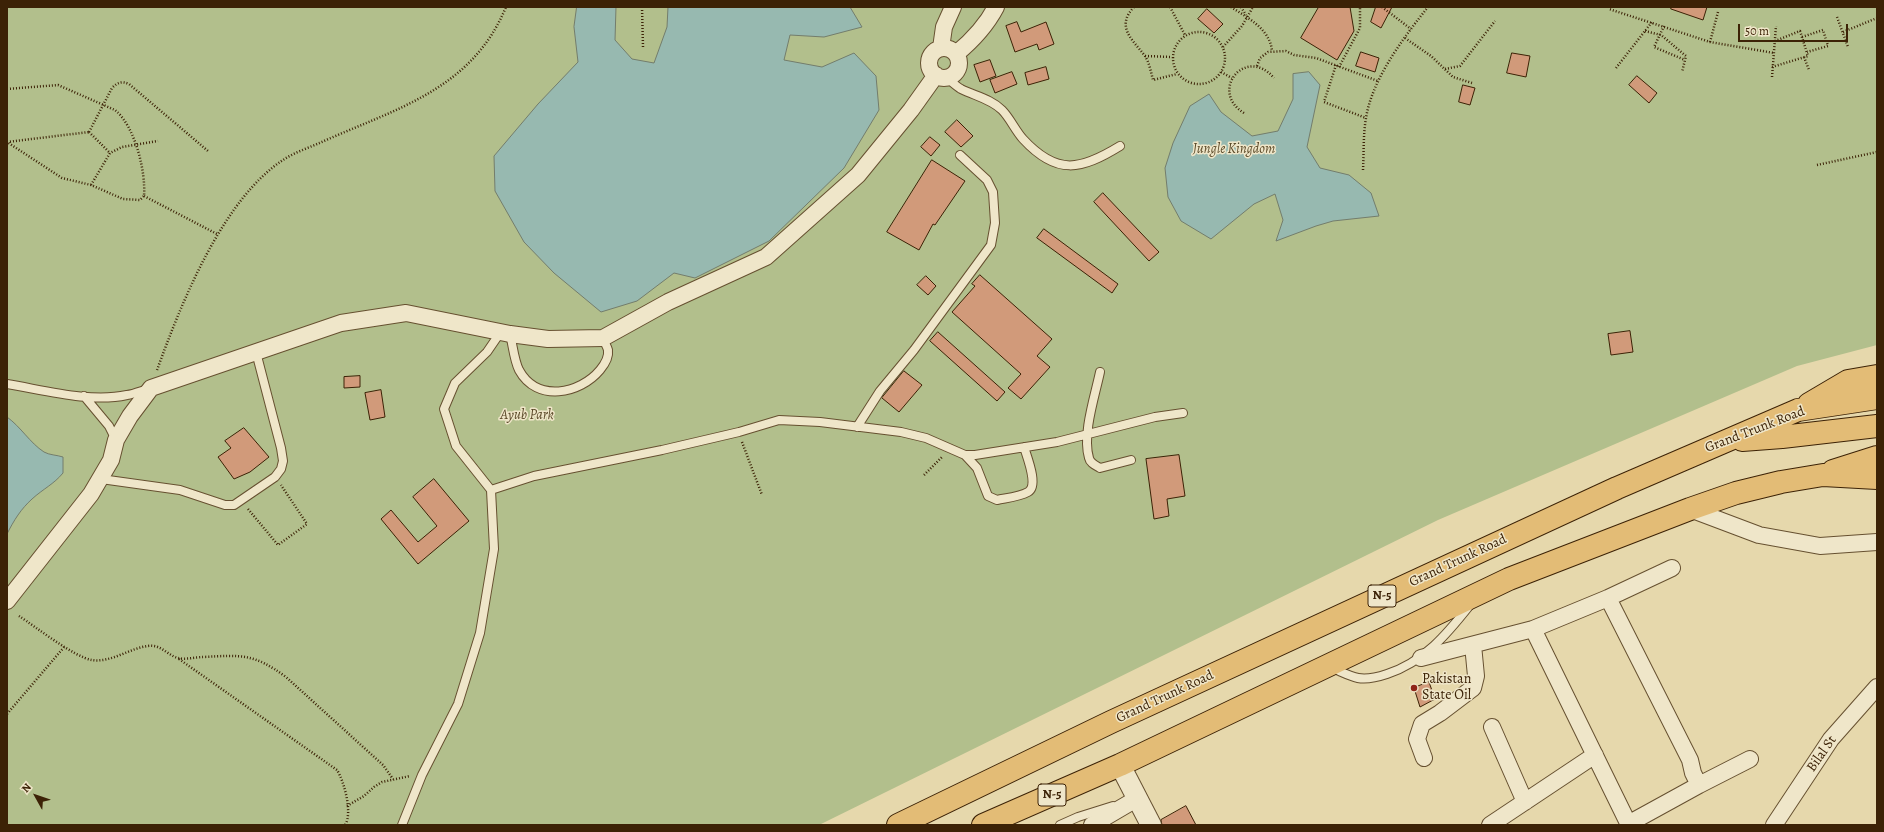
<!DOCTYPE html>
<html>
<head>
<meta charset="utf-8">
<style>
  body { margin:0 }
  #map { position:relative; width:1884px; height:832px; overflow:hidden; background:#e6d8ac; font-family:Alegreya,serif }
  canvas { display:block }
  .frame { position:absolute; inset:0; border:8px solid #3c2206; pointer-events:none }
  .north { position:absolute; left:16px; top:776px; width:40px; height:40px; -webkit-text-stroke:3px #efe6c9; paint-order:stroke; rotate:310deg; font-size:11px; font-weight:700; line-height:16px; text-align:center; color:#3c2206 }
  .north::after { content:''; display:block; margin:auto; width:14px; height:18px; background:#3c2206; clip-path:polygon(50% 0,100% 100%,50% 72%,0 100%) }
  .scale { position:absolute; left:1738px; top:24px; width:110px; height:18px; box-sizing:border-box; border:2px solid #3c2206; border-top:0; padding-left:5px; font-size:12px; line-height:14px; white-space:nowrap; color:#3c2206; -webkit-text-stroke:3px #efe6c9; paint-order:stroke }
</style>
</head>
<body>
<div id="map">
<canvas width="1884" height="832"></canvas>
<div class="frame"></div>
<div class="north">N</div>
<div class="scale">50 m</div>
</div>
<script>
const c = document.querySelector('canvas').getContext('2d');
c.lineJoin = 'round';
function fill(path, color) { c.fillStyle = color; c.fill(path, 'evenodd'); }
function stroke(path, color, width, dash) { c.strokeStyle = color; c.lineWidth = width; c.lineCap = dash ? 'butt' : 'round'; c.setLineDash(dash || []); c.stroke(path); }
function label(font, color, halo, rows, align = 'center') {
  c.font = font + ' Alegreya,serif'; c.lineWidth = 3; c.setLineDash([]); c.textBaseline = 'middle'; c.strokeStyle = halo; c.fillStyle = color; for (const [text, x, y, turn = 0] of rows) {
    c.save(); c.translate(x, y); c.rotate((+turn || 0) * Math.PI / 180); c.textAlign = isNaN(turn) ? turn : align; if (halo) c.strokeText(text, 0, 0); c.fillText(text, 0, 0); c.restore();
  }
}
fill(new Path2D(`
  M 7,7 L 1877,7 L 1877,345 L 1797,366 L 1438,520 L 819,825 L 7,825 Z`), '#b2bf8c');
const water = new Path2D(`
  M 577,7 L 616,7 L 615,40 L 632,59 L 654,63 L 667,27 L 668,7 L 850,7 L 862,27 L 824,37 L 790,35 L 784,60 L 822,67 L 854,53 L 876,76 L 879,110 L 844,168 L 769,241 L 695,278 L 674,273 L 637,301 L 601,312 L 554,273 L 524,242 L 495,191 L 494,156 L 538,104 L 578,62 L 574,27 Z
  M 1309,72 L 1320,85 L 1307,147 L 1320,168 L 1349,175 L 1371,193 L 1379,216 L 1333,221 L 1316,226 L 1276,241 L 1283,220 L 1275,194 L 1254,204 L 1211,239 L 1181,221 L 1168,197 L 1165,168 L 1173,143 L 1190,106 L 1209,94 L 1221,112 L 1252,136 L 1278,131 L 1293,99 L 1293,74 Z
  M 7,417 C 21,427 30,443 44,452 C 49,455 57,455 63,457 L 63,473 C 54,484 43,489 32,499 C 21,509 14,520 7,534 Z`);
fill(water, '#97b9b0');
stroke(water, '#737d6c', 1);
const building = new Path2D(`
  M 1319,7 L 1350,7 L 1354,31 L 1337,60 L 1301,38 Z
  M 1376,7 L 1392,7 L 1381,28 L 1371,22 Z
  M 1672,7 L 1707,7 L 1703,20 L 1671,9 Z
  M 1207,9 L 1223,24 L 1214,33 L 1198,19 Z
  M 1017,22 L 1021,32 L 1046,22 L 1054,44 L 1039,50 L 1037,44 L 1015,52 L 1006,26 Z
  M 1361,52 L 1379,58 L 1375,72 L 1356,66 Z
  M 1512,53 L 1530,56 L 1526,77 L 1507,73 Z
  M 990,60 L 996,76 L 980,82 L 974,65 Z
  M 1046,67 L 1049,79 L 1028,85 L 1025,73 Z
  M 1012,72 L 1017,84 L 995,93 L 990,80 Z
  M 1637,76 L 1657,93 L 1649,103 L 1629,85 Z
  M 1463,85 L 1475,88 L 1470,105 L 1459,102 Z
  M 957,120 L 973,136 L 961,147 L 945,132 Z
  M 930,137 L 940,145 L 931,156 L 921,147 Z
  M 932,160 L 965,181 L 935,225 L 933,224 L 919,250 L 887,232 Z
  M 1103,193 L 1159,252 L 1149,261 L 1094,202 Z
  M 1044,229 L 1118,284 L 1112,293 L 1037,238 Z
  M 980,275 L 1052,339 L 1037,356 L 1050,367 L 1021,399 L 1008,388 L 1021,374 L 952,312 L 975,286 L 972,284 Z
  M 926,276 L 936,286 L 928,295 L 917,285 Z
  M 1630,331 L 1633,352 L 1611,355 L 1608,334 Z
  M 938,332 L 1005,392 L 997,401 L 930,341 Z
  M 904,371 L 922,385 L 899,412 L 882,398 Z
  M 360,376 L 360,387 L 344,388 L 344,377 Z
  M 381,390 L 385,417 L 370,420 L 365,393 Z
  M 244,428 L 269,457 L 250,472 L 234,479 L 218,457 L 231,448 L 225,441 Z
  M 1179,455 L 1185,496 L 1167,499 L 1169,516 L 1154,519 L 1146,459 Z
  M 434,479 L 469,521 L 418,564 L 381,519 L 391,510 L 418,542 L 437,526 L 413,497 Z
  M 1429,682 L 1435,699 L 1420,707 L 1414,688 Z
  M 1186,806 L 1196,825 L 1162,825 L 1161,820 Z`);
fill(building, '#d19a7a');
stroke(building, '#3c2206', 1);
const service = new Path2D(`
  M 947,78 C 952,82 956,86 961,89 C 975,96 991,99 1002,110 C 1010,118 1015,130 1023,139 C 1057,176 1081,170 1120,146
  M 510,334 C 513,346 514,360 519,370 C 537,403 580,394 600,370 C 605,364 609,357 608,350 C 607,346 604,342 603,338
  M 1100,372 C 1095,396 1082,434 1089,458 C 1090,463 1095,465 1100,468 L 1131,460
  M 7,384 C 44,390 90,403 127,395 C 134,394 141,391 148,389
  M 84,396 L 109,426 L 116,440
  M 857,427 L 880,391 L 914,350 L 991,245 L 995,223 L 993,192 L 987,180 L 960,155
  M 965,455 L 977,468 L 988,496 L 997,500 C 1006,498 1019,497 1028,492 C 1039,486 1027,457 1024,447
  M 101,479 L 180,490 L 225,505 L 234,505 L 275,477 L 281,469 L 283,461 L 281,448 L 256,352
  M 491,490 L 534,476 L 662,450 L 739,432 L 779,420 L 820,422 L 901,432 L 926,438 L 965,455 L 975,455 L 1057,442 L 1155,417 L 1183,413
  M 1332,668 C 1340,671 1349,676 1358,678 C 1368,680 1378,677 1387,674 C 1424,662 1447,634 1470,605
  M 402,825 L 422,775 L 458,704 L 480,633 L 494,549 L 491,490 L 456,446 L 444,409 L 455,383 L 487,352 L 500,333
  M 1060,825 L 1078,817 L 1113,806`);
const minor = new Path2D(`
  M 941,48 L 944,27 L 953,7
  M929 63a15 15 0 1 1 30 0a15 15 0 1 1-30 0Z
  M 956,54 C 973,40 986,26 996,7
  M 1690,509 L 1759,535 L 1820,546 L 1877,542
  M 1608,598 L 1690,760 L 1693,773 L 1699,785
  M 7,601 L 91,494 L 111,460 L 116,440 L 130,416 L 151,388 L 341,323 L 406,313 L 510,334 L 548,339 L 603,338 L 668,302 L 766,257 L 858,175 L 911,110 L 936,75
  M 1533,629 L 1608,598 L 1672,568
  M 1421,658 L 1533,629 L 1629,825
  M 1492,727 L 1525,802
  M 1424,758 L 1417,739 L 1422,724 L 1440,713 L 1473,688 L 1476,676 L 1473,645
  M 1628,824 L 1699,785 L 1750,759
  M 1092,825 L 1138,798
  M 1490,825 L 1595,755
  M 1774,825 L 1831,739 L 1877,687`);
const tertiary = new Path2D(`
  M 1120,765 L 1151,825`);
const trunk = new Path2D(`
  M 1809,404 L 1848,381 L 1877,376
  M 1742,440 L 1782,437 L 1877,426
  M 1833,471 L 1877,457
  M 898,825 L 1111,722 L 1617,488 L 1798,410 L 1877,398
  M 983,825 L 1120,765 L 1509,579 L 1690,509 L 1736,493 L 1781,482 L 1823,475 L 1877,478`);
stroke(service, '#665030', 10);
stroke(minor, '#665030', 18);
stroke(tertiary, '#665030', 22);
stroke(trunk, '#3c2206', 24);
stroke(new Path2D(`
  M 642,7 L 643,47
  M 1134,7 C 1115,27 1133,40 1145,56 C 1149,62 1151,72 1153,80 L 1177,74
  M 1170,7 L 1185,35
  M 1231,7 C 1248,18 1270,29 1272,51
  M 1241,7 L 1246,15
  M 1382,7 L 1411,29
  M 1609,7 L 1609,9 L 1710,42 L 1774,53
  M 1837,17 L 1848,47
  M 1664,26 L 1654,47 L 1685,60
  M 1645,31 L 1661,35 L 1686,56 L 1682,72
  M1173 58a26 26 0 1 1 52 0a26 26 0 1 1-52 0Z
  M 1843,32 L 1877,18
  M 1802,37 L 1823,30 L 1828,46 L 1807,52
  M 1405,38 L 1431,56 L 1453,77 L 1472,83
  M 1710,42 L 1718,12
  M 1223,47 L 1242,26 L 1253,7
  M 1145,56 L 1172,57
  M 1804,57 L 1809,70
  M 1336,65 L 1324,102 L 1366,118
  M 1257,66 L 1260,58 L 1268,52 L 1286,51 L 1294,55 L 1316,58 L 1378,81
  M 1339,67 L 1360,28 L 1360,7
  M 1772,67 L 1808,56 L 1800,31 L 1775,41
  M 1616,68 L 1652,22
  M 1445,69 L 1460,66 L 1495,21
  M 1221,72 L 1232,78
  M 1772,77 L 1776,26
  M 7,89 L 58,85 L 115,110 C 135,126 146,172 144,196 L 140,200 L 123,199 L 91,185 L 62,178 L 7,142
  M 1244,113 C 1208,91 1246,45 1274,78
  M 89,132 L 112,88 C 118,82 122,81 129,84 L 208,151
  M 89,132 L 110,153
  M 7,142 L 89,132
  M 1817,165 L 1877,152
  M 1363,170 C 1364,153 1363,135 1366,118 C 1372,79 1404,37 1428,7
  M 91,185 L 110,153 L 122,147 L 158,141
  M 144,196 L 217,234
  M 157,370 C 181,304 222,200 283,160 C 295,152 311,147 324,141 C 398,108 472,89 506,7
  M 742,442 L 762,495
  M 924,475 L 942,457
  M 248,509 L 278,545 L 307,524 L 281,485
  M 19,616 C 36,627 74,657 92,660 C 111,663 130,648 148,646 C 161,644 167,655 178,658 C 185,660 196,657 203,657 C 242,655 253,653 286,677 L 383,765 L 393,779
  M 179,659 L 337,770 C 344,781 353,813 345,825
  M 7,714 L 65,646
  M 347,806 L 364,796 L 374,787 L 382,782 L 410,776`), '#3c2206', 2.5, [1, 2]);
stroke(service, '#efe6c9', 8);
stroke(minor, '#efe6c9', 16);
stroke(tertiary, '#efe6c9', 20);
stroke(trunk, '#e3bc76', 22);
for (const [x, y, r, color] of [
  [1414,688,4,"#8f2418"]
]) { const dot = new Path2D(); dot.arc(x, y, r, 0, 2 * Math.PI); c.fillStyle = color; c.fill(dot); stroke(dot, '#efe6c9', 1.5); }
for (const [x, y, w] of [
  [1382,596,28],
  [1052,795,28]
]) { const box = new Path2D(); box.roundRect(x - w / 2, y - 11, w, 22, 3); c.fillStyle = '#efe6c9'; c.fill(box); stroke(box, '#3c2206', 1); }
label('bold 13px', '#3c2206', null, [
  ["N-5",1382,596],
  ["N-5",1052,795]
]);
label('italic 14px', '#5a4928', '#efe6c9', [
  ["Jungle Kingdom",1234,150],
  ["Ayub Park",527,416]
]);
label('14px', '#3c2206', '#efe6c9', [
  ["Grand Trunk Road",1755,430,-21],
  ["Grand Trunk Road",1458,561,-25],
  ["Grand Trunk Road",1165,697,-25],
  ["Bilal St",1822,754,-55]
]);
label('14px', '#3c2206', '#efe6c9', [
  ["Pakistan",1422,680],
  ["State Oil",1422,696]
], 'left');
</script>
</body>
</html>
